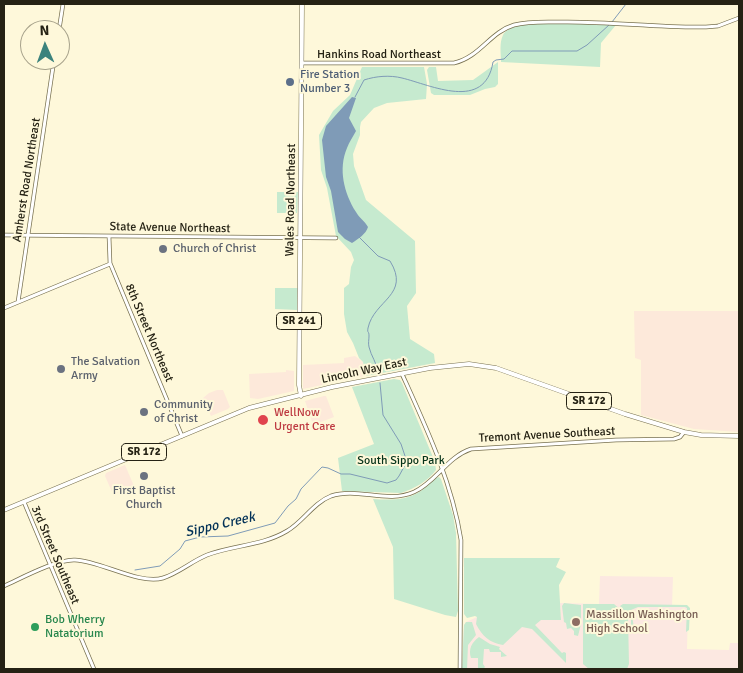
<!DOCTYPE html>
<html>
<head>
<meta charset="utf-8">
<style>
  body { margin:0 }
  #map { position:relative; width:743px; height:673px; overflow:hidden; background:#fef8da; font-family:Signika,sans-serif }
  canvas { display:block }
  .frame { position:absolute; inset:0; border:5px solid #252214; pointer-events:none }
  .north { position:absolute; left:20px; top:20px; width:50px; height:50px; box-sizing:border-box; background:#fef8da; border:1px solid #a7a28b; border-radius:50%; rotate:358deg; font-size:14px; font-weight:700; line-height:20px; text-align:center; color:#252214 }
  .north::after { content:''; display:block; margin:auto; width:18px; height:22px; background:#3c837d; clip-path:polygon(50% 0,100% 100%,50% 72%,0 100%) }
</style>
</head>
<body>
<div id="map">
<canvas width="743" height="673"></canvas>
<div class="frame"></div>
<div class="north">N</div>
</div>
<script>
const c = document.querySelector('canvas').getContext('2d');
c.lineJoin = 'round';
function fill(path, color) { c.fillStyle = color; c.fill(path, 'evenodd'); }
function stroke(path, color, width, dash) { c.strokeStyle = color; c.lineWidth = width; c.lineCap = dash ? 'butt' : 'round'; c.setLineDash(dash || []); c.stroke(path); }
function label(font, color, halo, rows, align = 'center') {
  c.font = font + ' Signika,sans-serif'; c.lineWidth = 4; c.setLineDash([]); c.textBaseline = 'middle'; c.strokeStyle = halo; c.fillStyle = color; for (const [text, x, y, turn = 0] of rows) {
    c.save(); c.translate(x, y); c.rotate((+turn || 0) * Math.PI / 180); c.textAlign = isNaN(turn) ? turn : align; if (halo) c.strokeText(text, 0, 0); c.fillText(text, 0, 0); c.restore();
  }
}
fill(new Path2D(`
  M 634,311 L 739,311 L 739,432 L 694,429 L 641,415 L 641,360 L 635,358 Z
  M 355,356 L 363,362 L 364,376 L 303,389 L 303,365 L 344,363 L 344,358 Z
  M 286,370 L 294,371 L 294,391 L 258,399 L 250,398 L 249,374 L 286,372 Z
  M 217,390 L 223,390 L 230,407 L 228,409 L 211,416 L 203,398 L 209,393 Z
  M 324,396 L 326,396 L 334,417 L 313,425 L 305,401 Z
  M 125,465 L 134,486 L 119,493 L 112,492 L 105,476 L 106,473 Z`), '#fde9da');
fill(new Path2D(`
  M 600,576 L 673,577 L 672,606 L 688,607 L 687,649 L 729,650 L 730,643 L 739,643 L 739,669 L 462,669 L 464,625 L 466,622 L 477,617 L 561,617 L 560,603 L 599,604 Z`), '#fce8e1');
fill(new Path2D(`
  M 583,23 L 616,25 L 601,43 L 600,67 L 501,62 C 501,54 499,43 503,35 C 512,18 565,24 583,23 Z
  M 498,62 L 498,84 L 495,87 L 485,89 L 470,95 L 434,95 L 431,93 L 427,70 L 429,67 L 436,67 L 438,81 L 473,80 Z
  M 362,67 L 424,67 L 427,84 L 426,99 L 387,103 L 374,108 L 361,122 L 360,127 L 360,135 L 353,154 L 354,166 L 366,200 L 415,241 L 416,293 L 407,306 L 410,339 L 434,354 L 435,363 L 366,376 L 363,362 L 359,358 L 353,343 L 347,332 L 344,314 L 344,288 L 349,284 L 351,267 L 354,260 L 351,252 L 336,236 L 327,188 L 321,170 L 319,135 L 333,111 L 350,95 Z
  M 277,192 L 298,192 L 297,213 L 277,213 Z
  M 275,288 L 298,288 L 297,310 L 275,309 Z
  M 394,379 L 400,380 L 402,383 L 435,462 L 436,470 C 428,481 414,489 401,493 L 342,491 L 338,458 L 374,444 L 352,387 Z
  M 439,477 L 441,479 L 453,515 L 456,533 L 458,611 L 456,617 L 445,615 L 394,599 L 393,547 L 373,499 C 389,500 406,501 421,491 C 426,487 431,482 436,478 Z
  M 464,558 L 560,558 L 556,567 L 566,572 L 559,585 L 561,620 L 541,620 L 535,625 L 562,653 L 564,652 L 566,653 L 566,663 L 532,629 L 522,627 L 503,645 C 490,643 482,636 476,624 L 477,617 L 475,616 L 467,618 L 464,614 Z
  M 564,603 L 581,605 L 581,624 L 578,636 L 574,635 L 574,631 L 571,628 L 567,629 L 566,623 L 564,622 L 562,606 Z
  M 583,604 L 614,604 L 628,616 L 629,664 L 627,669 L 589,669 L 583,664 Z
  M 623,604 L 687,605 L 690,608 L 689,630 L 686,632 L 687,608 L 685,607 L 638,607 L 631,610 L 634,628 L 631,629 L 631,618 L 620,606 Z
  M 466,622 L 472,622 L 476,635 L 468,645 L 467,669 L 462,669 L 464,625 Z
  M 479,637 L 490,644 L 500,647 L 499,649 L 507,656 L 501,657 L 501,652 L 490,652 L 489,649 L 484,649 L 483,664 L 485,667 L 483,669 L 478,669 L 478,658 L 471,658 C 468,649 472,642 479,637 Z`), '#c6eacf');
fill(new Path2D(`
  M 352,97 L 356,98 L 349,118 L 356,131 C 353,137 349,142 347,148 C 338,169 344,193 356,212 C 359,218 365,221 368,227 C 366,234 358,239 352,243 L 345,239 L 338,232 L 331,191 L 326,177 L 322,140 L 326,126 Z`), '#7f9bb7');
stroke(new Path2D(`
  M 612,22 L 626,4
  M 355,97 L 364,80 C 376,76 390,75 402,78 C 431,85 485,112 493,62 L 496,60 L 504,59 L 512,51 L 577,51 L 587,45 L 609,25
  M 359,237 L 378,256 L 390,261 C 411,295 374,300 368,328 C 367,334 369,330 369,336 C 369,340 368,343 369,347 C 371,356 377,363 378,372
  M 135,570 L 160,566 L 180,549 L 185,541 L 200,537 L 228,536 L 275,523 L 288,506 L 296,499 L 301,489 L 322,467 L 328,468 L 341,474 L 350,474 L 387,483 L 396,480 L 399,476 L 405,465 L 405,456 L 401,444 L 383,415 L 380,383`), '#7f9bb7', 1);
const secondary = new Path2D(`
  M 59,30 L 63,4
  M 302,63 L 454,63 C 480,57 490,32 514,25 C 529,21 545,22 560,22 C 609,21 657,28 706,27 L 718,26 L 739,18
  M 4,235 L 336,238
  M 109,236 L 110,263 L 182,436
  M 18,302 L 54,60
  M 4,308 L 110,264
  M 402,374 C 426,427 452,482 461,540 L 460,669
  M 24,502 L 94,669
  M 4,586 C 22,578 57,559 75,560 C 101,561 139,585 163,578 C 179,573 192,561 207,555 C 233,545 262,546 287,531 C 303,522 313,503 331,496 C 358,487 387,504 414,492 C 436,482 447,457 471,449 L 616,440 L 674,439 L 680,437 L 684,432`);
const primary = new Path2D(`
  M 301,396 L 299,385 L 302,4
  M 4,510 L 249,408 L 332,387 L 430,368 L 469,364 L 496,368 L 625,414 L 684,432 L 701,435 L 739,436`);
stroke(secondary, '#787150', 4.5);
stroke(primary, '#787150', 5);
stroke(secondary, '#fff', 3);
stroke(primary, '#fff', 4);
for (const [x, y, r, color] of [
  [290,82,5,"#5c6f8a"],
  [163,249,5,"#6b7280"],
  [61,369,5,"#6b7280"],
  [144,412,5,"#6b7280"],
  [263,420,6,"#e0444e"],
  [144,476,5,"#6b7280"],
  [576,622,5,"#8d6e63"],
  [35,627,5,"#2e9e5b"]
]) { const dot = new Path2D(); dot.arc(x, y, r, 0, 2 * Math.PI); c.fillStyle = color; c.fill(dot); stroke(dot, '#fef8da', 2); }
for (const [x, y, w] of [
  [299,321,45],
  [589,401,45],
  [144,452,45]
]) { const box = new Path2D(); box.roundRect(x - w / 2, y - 8.5, w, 17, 4); c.fillStyle = '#fef8da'; c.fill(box); stroke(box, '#252214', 1); }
label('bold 11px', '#252214', null, [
  ["SR 241",299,321],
  ["SR 172",589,401],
  ["SR 172",144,452]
]);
label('12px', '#252214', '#fef8da', [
  ["Hankins Road Northeast",379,55],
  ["Amherst Road Northeast",27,180,-81],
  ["Wales Road Northeast",291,200,-89],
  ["State Avenue Northeast",170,228,1],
  ["8th Street Northeast",149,333,67],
  ["Lincoln Way East",364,371,-12],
  ["Tremont Avenue Southeast",547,435,-3],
  ["3rd Street Southeast",55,555,67]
]);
label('12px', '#4e5e75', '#fef8da', [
  ["Fire Station",300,75],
  ["Number 3",300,89]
], 'left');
label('12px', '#5b616d', '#fef8da', [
  ["Church of Christ",173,249],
  ["The Salvation",71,362],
  ["Army",71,376],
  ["Community",154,405],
  ["of Christ",154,419],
  ["First Baptist",144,491,"center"],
  ["Church",144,505,"center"]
], 'left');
label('12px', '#be3a42', '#fef8da', [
  ["WellNow",274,413],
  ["Urgent Care",274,427]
], 'left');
label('12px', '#053219', '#fef8da', [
  ["South Sippo Park",401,461]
]);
label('12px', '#785e54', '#fef8da', [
  ["Massillon Washington",586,615],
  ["High School",586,629]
], 'left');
label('12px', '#27864d', '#fef8da', [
  ["Bob Wherry",45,620],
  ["Natatorium",45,634]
], 'left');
label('italic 14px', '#023157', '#fef8da', [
  ["Sippo Creek",220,525,-13]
]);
</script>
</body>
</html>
